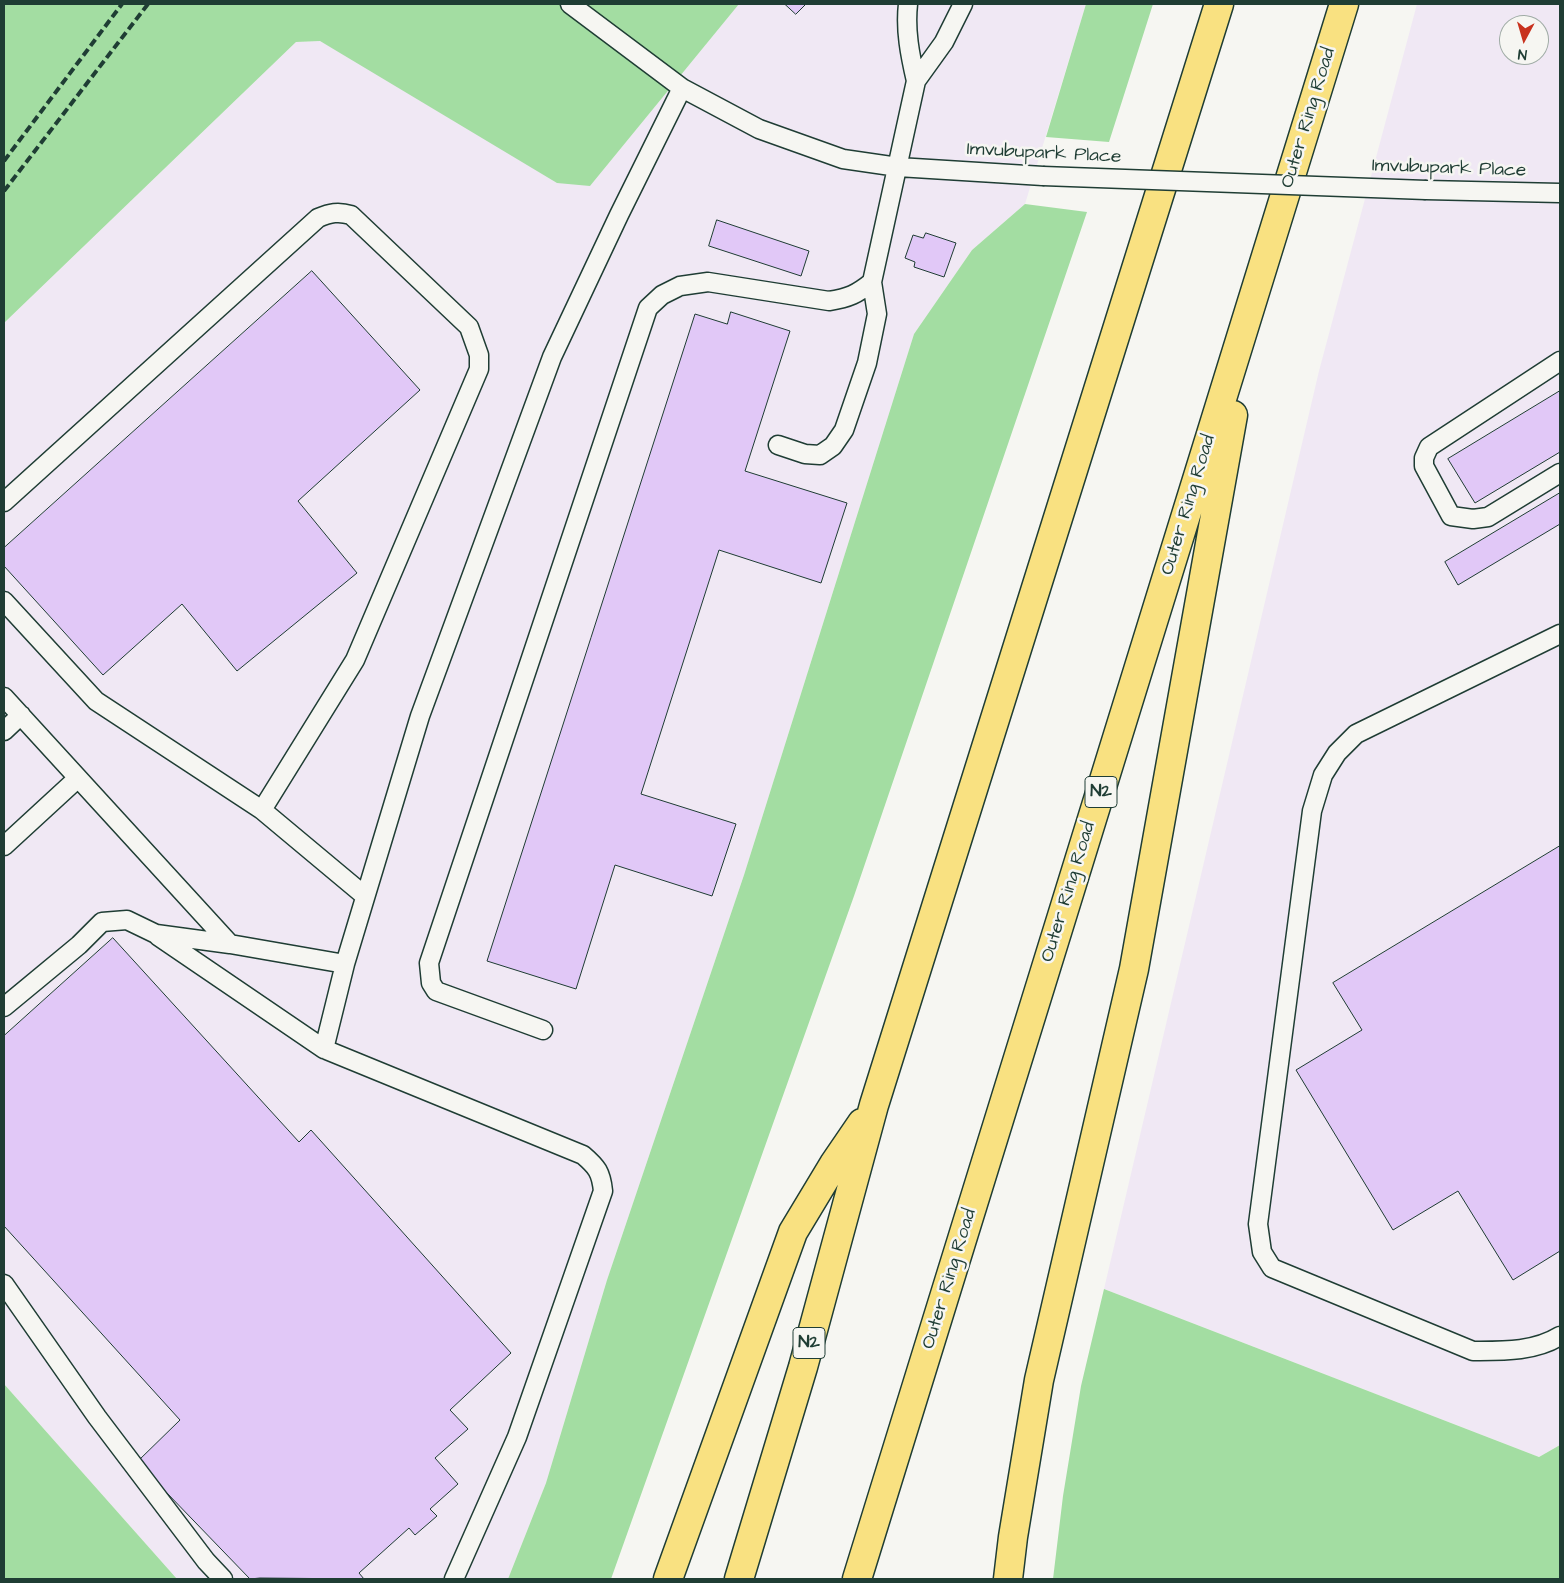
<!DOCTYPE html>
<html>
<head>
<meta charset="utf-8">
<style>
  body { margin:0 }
  #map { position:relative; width:1564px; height:1583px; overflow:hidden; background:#f6f6f2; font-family:"Architects Daughter",sans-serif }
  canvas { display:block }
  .frame { position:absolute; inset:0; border:5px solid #1f3d34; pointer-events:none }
  .north { position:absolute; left:1499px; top:15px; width:50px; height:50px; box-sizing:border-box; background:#f6f6f2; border:1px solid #a0aca6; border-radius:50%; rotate:186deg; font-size:14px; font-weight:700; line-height:20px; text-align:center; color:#1f3d34 }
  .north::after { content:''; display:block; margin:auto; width:18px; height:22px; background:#c8321e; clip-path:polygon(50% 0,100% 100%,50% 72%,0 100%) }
</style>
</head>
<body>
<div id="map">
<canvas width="1564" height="1583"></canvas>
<div class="frame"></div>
<div class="north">N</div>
</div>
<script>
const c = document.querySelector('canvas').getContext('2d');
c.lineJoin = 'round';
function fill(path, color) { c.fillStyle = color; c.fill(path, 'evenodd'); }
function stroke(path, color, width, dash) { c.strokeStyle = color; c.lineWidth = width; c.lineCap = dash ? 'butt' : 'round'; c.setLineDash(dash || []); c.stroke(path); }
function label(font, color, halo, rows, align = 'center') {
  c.font = font + ' "Architects Daughter",sans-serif'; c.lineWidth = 5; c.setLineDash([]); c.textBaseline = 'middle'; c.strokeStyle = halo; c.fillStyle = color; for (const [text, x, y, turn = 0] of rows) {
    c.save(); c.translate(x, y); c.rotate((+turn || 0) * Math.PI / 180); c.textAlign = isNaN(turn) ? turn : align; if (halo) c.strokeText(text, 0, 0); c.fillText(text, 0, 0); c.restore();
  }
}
fill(new Path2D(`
  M 739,4 L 1086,4 L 1025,204 L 972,250 L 914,334 L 744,875 L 607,1280 L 546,1483 L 508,1579 L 177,1579 L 4,1384 L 4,323 L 296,42 L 320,41 L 590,186 Z
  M 1417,4 L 1560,4 L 1560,1445 L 1539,1457 L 1104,1289 L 1319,371 ZM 1509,25 L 1539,25 L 1539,55 L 1509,55 Z`), '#f0e8f4');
fill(new Path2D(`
  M 4,4 L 739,4 L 590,186 L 557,183 L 320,41 L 296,42 L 4,323 Z
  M 1086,4 L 1153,4 L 1109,142 L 1046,137 Z
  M 1025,204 L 1087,212 L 854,896 L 611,1579 L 508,1579 L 546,1483 L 607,1280 L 744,875 L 914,334 L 972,250 Z
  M 1104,1289 L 1539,1457 L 1560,1445 L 1560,1579 L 1053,1579 L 1063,1496 L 1081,1386 Z
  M 4,1384 L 177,1579 L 4,1579 Z`), '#a3dda2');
const building = new Path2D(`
  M 785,4 L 806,4 L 796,14 Z
  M 717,220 L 809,251 L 801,276 L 709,246 Z
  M 926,233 L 956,243 L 944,277 L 914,267 L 915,262 L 905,258 L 913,235 L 923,238 Z
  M 312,271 L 420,390 L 298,501 L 357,573 L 237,671 L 182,604 L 103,675 L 4,566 L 4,548 Z
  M 731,312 L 790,331 L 745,471 L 847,503 L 821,583 L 719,550 L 641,794 L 736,824 L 712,896 L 615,865 L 576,989 L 487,961 L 695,314 L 727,324 Z
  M 1560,391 L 1560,452 L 1475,503 L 1448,459 Z
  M 1560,493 L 1560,524 L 1458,585 L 1445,562 Z
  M 1560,846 L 1560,1251 L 1513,1280 L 1458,1191 L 1393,1230 L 1296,1070 L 1362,1030 L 1333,983 Z
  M 113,938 L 299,1142 L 311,1130 L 511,1353 L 450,1410 L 468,1429 L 435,1458 L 458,1484 L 430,1509 L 437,1516 L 415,1535 L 409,1528 L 359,1573 L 364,1579 L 260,1578 L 250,1579 L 137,1462 L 180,1420 L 4,1226 L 4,1036 Z`);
fill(building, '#e1c8f7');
stroke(building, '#1f3d34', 1);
const lane = new Path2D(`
  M 570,4 L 682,88 L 759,129 L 843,159 L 898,167 L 1043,176
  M 908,4 C 905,30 910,55 916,81
  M 1426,190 L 1560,193
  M 1560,361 L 1429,447 L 1424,458 L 1424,466 L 1451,516 L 1473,519 L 1488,517 L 1560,473
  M 778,445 L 805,454 L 820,455 L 833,446 L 844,430 L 867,363 L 877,314 L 872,282
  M 4,502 L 318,218 C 330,213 338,211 351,215 L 469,327 L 479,355 L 479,369 L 355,660 L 262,810
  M 4,601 L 96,701 L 262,810 L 365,896
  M 1560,634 L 1356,734 L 1337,753 L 1323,775 L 1312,811 L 1258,1224 L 1262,1252 L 1272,1268 L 1473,1351 C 1503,1351 1534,1352 1560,1336
  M 4,697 L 230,944
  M 4,731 L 21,715
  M 4,846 L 78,778
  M 158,936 L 324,1049
  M 4,1007 L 79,945 L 102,922 L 127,920 L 156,934 L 230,944 L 345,964
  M 543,1030 L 436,991 L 431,983 L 429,963 L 648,308 L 662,295 L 680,286 L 708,282 L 829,301 C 849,298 857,294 872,282 L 916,81 L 944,42 L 963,4
  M 4,1284 L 97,1417 L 206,1561 L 223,1579
  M 454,1579 L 517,1437 L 603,1191 C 601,1172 597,1167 583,1155 L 324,1049 L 345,964 L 420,716 L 552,357 L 619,215 L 682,88`);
const highway = new Path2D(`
  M 668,1579 L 793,1232 L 834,1164 L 862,1123
  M 739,1579 L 803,1367 L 874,1105 L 1219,4
  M 857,1579 L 1344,4
  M 1008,1579 L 1013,1537 L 1039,1380 L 1134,969 L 1233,415`);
stroke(lane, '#1f3d34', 21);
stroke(highway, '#1f3d34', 31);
stroke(lane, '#f6f6f2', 18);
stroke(highway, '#f9e181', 28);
stroke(new Path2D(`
  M 4,161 L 122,4
  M 4,191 L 148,4`), '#1f3d34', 4, [8, 4]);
const laneBridge = new Path2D(`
  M 1043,176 L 1426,190`);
stroke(laneBridge, '#1f3d34', 21, []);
stroke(laneBridge, '#f6f6f2', 18);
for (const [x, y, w] of [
  [1101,792,32],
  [809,1343,32]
]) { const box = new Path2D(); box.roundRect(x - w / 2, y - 15.5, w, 31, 4); c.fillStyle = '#f6f6f2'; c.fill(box); stroke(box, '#1f3d34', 1); }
label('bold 18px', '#1f3d34', null, [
  ["N2",1101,792],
  ["N2",809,1343]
]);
label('19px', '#1f3d34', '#f6f6f2', [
  ["Outer Ring Road",1309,118,-73],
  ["Imvubupark Place",1044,154,3],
  ["Imvubupark Place",1449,169,2],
  ["Outer Ring Road",1189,505,-73],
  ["Outer Ring Road",1069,892,-73],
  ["Outer Ring Road",950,1279,-73]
]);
</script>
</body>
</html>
